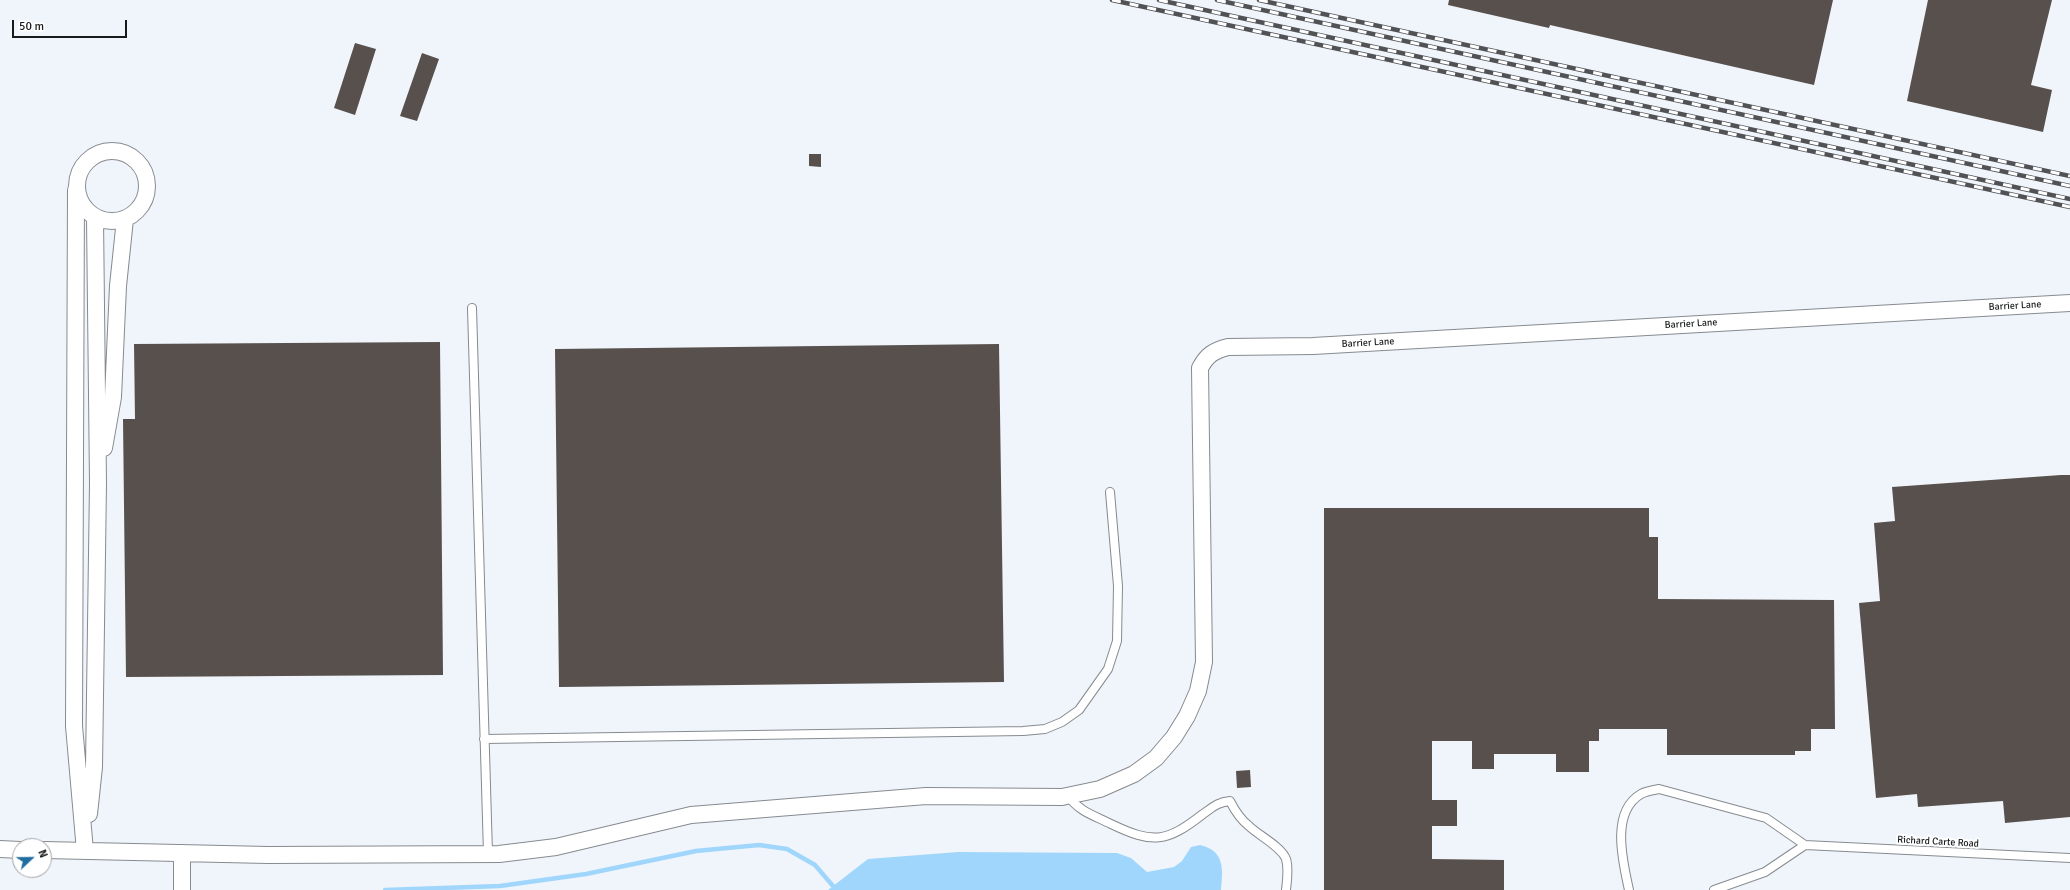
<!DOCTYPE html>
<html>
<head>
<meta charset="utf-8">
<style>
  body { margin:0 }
  #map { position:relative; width:2070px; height:890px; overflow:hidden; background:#f0f5fb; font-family:Signika,sans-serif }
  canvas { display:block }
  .north { position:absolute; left:12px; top:838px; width:40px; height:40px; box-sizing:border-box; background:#fff; border:1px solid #a2a3a4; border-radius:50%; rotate:68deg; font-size:11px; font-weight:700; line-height:16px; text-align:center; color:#17191b }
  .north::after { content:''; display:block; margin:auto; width:14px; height:18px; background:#206d9f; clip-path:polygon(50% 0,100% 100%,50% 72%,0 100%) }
  .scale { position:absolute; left:12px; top:20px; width:115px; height:18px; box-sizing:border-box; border:2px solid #17191b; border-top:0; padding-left:5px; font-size:12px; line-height:14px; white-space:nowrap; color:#17191b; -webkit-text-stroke:3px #fff; paint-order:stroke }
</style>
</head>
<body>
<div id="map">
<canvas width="2070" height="890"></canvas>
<div class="north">N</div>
<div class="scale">50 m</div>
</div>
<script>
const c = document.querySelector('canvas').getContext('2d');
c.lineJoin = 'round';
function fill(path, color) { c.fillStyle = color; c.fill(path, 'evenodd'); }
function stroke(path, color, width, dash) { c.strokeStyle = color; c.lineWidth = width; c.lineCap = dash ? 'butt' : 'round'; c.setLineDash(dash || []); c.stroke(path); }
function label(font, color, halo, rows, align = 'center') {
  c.font = font + ' Signika,sans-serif'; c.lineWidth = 4; c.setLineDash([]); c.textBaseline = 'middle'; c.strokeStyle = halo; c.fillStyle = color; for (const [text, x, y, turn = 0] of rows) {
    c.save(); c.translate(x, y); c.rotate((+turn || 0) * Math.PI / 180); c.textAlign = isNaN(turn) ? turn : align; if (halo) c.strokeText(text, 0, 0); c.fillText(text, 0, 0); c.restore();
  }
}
fill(new Path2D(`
  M 1200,845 C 1225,851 1223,869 1221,890 L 828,890 L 868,859 L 958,852 L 1117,853 L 1131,858 L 1147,872 L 1174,867 L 1182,861 L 1191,847 Z`), '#a0d6fb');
stroke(new Path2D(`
  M 385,890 L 500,886 L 586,874 L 696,851 L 759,845 L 787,849 L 815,865 L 833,886`), '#a0d6fb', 4.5);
fill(new Path2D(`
  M 1449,0 L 1833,0 L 1814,85 L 1550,25 L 1549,28 L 1448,5 Z
  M 1928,0 L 2052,0 L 2031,85 L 2052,90 L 2043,132 L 1907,101 Z
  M 355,43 L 376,49 L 355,115 L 334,108 Z
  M 422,53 L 439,59 L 417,121 L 400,116 Z
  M 809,154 L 821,154 L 821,167 L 809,166 Z
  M 440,342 L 443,675 L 126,677 L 123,419 L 135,419 L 134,344 Z
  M 999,344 L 1004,682 L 559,687 L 555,349 Z
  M 2061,475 L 2070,475 L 2070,817 L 2005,823 L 2003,801 L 1918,807 L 1917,794 L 1876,798 L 1859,603 L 1880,601 L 1874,523 L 1895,521 L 1892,487 Z
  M 1324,508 L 1649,508 L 1649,537 L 1658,537 L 1658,599 L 1834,600 L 1835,729 L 1811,729 L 1811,751 L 1795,751 L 1795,755 L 1667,755 L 1667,729 L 1599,729 L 1599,741 L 1589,741 L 1589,772 L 1556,772 L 1556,754 L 1494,754 L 1494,769 L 1472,769 L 1472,741 L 1432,741 L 1432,800 L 1457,800 L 1457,826 L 1432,826 L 1432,859 L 1504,860 L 1504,890 L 1324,890 Z
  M 1250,770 L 1251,787 L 1237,788 L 1236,771 Z`), '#57504d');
const lane = new Path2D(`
  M 472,308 L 488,854
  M 484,739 L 1023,731 L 1045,729 L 1062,722 L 1079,710 L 1108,669 L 1117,641 L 1118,586 L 1110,492
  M 1068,796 C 1080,812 1093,815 1111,824 C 1153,844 1166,843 1203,814 C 1213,807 1218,802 1230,801 C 1235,811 1240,819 1249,826 C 1258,835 1282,847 1286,859 C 1289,869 1287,880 1286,890
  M 1805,845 L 2070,858
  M 1629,890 C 1623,862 1610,812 1641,794 C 1646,791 1653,790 1659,789 L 1766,818 L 1805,845
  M 1714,890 L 1765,872 L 1805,845`);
const street = new Path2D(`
  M77 186a35 35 0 1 1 70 0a35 35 0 1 1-70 0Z
  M 76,190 L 74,726 L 85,851
  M 104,448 L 113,397 L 118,286 L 125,219
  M 89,814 L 94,767 L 98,483 L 95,218
  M 0,849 L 20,850
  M 44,850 L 268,855 L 499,854 L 556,847 L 691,815 L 926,796 L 1062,797 L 1100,789 L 1134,774 L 1156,758 L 1174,737 L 1187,716 L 1198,691 L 1204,662 L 1200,368 C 1207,355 1213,351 1228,347 L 1313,346 L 2070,303
  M 182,890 L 182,853`);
stroke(lane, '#868b90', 10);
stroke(street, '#868b90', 18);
stroke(lane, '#fff', 8);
stroke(street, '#fff', 16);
const rail = new Path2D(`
  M 1112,0 L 2070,207
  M 1159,0 L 2070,199
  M 1217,0 L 2070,186
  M 1259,0 L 2070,176`);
stroke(rail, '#505255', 4.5);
stroke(rail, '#fff', 3, [9]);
label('10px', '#17191b', '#fff', [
  ["Barrier Lane",2015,306,-3],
  ["Barrier Lane",1691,324,-3],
  ["Barrier Lane",1368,343,-3],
  ["Richard Carte Road",1938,842,3]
]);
</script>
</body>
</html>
